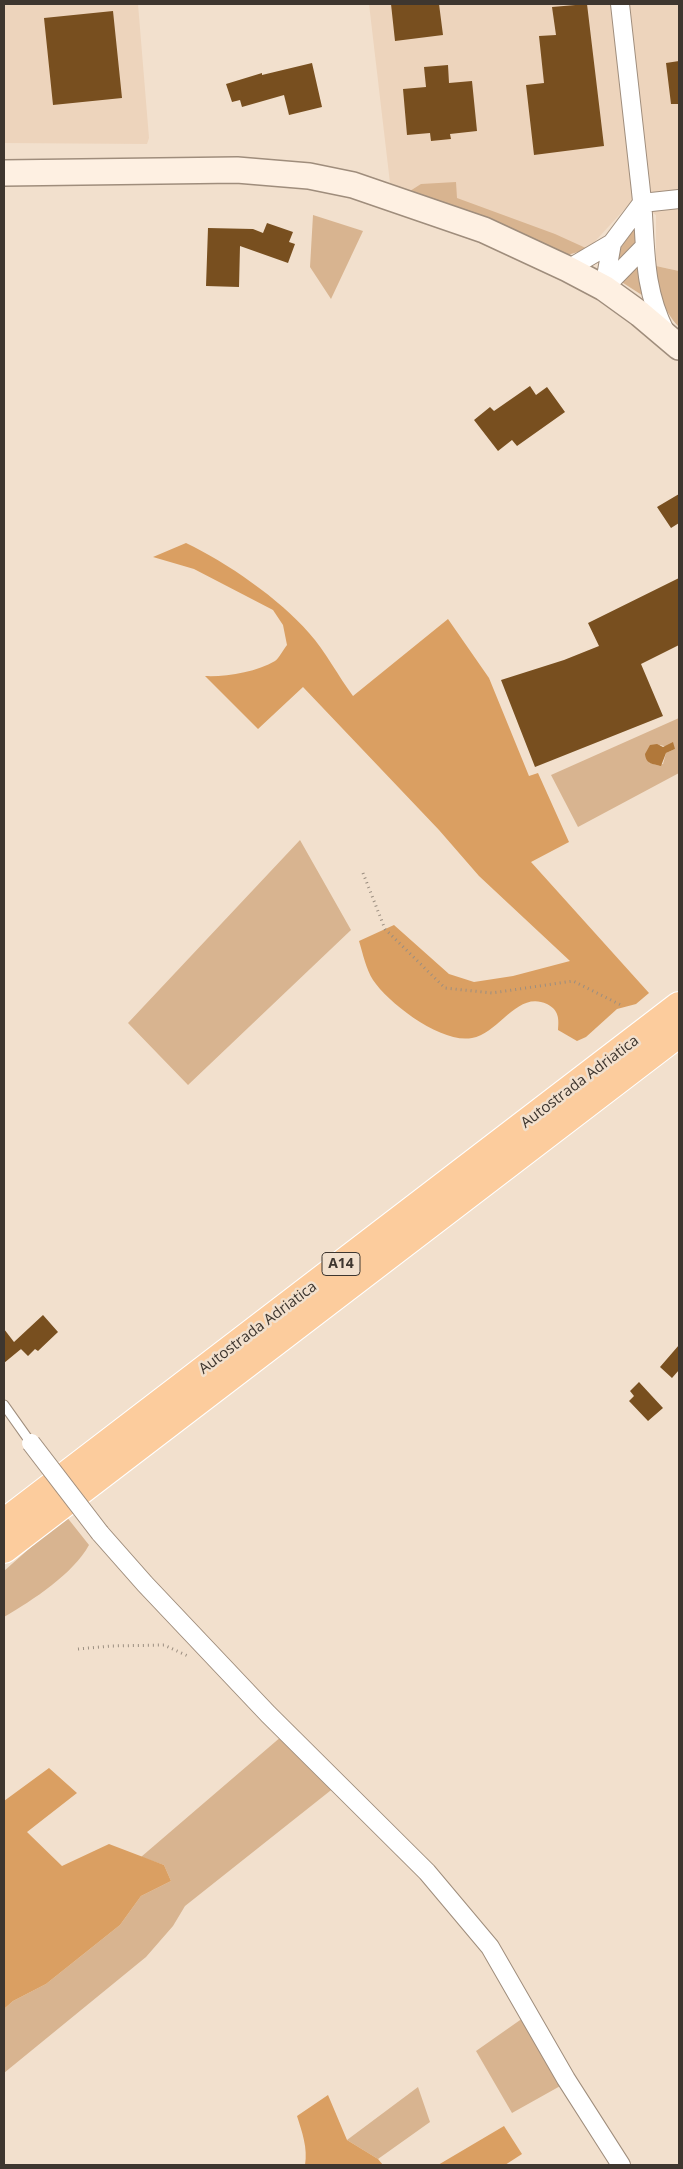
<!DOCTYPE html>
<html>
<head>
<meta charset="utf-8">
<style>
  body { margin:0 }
  #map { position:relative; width:683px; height:2169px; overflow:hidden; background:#f2e0cd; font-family:"Open Sans",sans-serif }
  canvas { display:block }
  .frame { position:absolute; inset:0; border:5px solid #3e362f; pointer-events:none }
</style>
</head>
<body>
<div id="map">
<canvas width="683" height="2169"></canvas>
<div class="frame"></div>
</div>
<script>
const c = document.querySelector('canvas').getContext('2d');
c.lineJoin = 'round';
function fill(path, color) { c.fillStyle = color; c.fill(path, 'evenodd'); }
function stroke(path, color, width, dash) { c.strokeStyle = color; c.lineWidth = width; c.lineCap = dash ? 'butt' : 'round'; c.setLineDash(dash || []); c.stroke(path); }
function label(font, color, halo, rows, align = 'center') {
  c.font = font + ' "Open Sans",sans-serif'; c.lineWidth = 5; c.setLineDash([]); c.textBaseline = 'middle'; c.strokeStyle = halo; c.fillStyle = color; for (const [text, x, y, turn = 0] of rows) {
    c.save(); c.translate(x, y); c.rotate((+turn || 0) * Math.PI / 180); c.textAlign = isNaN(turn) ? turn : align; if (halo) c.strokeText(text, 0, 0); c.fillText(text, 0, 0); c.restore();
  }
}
fill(new Path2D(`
  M 4,4 L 138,4 L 149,138 L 147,144 L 4,143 Z
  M 369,4 L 679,4 L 679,271 L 656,266 L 656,215 L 633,200 L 588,249 L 564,256 L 390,183 Z`), '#edd4bc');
fill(new Path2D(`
  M 456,182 L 457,198 L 555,234 L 588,249 L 564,256 L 410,191 L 421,184 Z
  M 313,215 L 363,231 L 331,299 L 310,267 Z
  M 634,228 L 639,242 L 617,269 L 620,249 Z
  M 641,264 L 645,297 L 620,281 Z
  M 656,266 L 679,271 L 679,327 C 661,308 658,290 656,266 Z
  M 679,718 L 679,773 L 578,827 L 551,775 ZM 660,745 L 675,749 L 666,753 L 663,764 L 656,765 L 649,763 Z
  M 300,840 L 351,930 L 188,1085 L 128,1023 Z
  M 66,1516 L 89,1545 C 73,1574 33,1600 4,1617 L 4,1571 Z
  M 282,1736 L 335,1787 L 185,1906 L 173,1926 L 146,1957 L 4,2073 L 4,2009 L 13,2001 L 46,1984 L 120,1925 L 141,1896 L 171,1881 L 164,1865 L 141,1857 Z
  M 523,2018 L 562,2085 L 512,2113 L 476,2051 Z
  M 418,2087 L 430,2122 L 378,2159 L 347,2140 Z`), '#d8b490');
fill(new Path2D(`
  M 186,543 C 226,562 280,599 309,633 C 326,652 338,676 353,696 L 448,619 L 489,678 L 529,776 L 538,773 L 569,842 L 531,862 L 649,993 L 636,1004 L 617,1009 L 586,1037 L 577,1041 L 558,1030 C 559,1019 559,1010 547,1004 C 517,990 500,1033 472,1038 C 442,1044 389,1004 373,980 C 366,969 363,954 359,941 L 394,925 L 449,974 L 474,982 L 513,976 L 570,961 L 479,876 L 439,830 L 303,687 L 258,729 L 205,676 C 226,677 257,672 275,661 C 279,658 283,650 287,645 L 283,625 L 273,610 L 194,569 L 153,557 Z
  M 49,1768 L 77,1793 L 27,1832 L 62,1866 L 109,1844 L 164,1865 L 171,1881 L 141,1896 L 120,1925 L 46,1984 L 13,2001 L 4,2009 L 4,1801 Z
  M 328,2095 L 347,2140 L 378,2159 L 383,2165 L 305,2165 C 308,2148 302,2132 297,2116 Z
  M 504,2126 L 522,2154 L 505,2165 L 438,2165 Z`), '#da9f62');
fill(new Path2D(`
  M 673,742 L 675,749 L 666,753 L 661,766 C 654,764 646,765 645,754 L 650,745 L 657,744 L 663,747 Z`), '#b1783a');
fill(new Path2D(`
  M 391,4 L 439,4 L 443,35 L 395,41 Z
  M 587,4 L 604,146 L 534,155 L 526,85 L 544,83 L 539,36 L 556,35 L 552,7 Z
  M 113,11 L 122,98 L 53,105 L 44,18 Z
  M 679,61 L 679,104 L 671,104 L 666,63 Z
  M 312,63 L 322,107 L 289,115 L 284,95 L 242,107 L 240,100 L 232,102 L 226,84 L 262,73 L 262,75 Z
  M 448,65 L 449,83 L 472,81 L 477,131 L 450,134 L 451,139 L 431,141 L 430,133 L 407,135 L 403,89 L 426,87 L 424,67 Z
  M 267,223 L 293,232 L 289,242 L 295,244 L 288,263 L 240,246 L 239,287 L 206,286 L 208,228 L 253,229 L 263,233 Z
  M 530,386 L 536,395 L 547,387 L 565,412 L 517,446 L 512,440 L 498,451 L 474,420 L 490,407 L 494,411 Z
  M 679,494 L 679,523 L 671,528 L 657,507 Z
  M 679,578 L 679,645 L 641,664 L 663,716 L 535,767 L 501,680 L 564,660 L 599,646 L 588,623 Z
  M 43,1315 L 58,1332 L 38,1351 L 35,1349 L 28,1356 L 19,1347 L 21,1349 L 4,1363 L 4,1329 L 14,1342 Z
  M 679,1345 L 679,1370 L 672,1378 L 660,1367 Z
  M 639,1382 L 663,1408 L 648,1421 L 629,1401 L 634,1396 L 630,1391 Z`), '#784f1f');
const service = new Path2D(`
  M 4,1405 L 31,1443`);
const minor = new Path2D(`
  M 620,4 C 627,69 635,135 642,201 C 646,249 643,287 665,331
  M 568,269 L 612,243 L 642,203 L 679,199
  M 604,288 L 644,247
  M 604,288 L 612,243
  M 100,1533 L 145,1584 L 268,1714 L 427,1872 L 490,1947 L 566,2079 L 621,2165`);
const secondary = new Path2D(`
  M 4,173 L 237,170 L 309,176 L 353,185 L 484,230 L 568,269 L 604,288 L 640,314 L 679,347`);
const motorway = new Path2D(`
  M 4,1523 L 679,1006
  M 4,1549 L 679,1033`);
stroke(service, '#9f8d7c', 11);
stroke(minor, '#9f8d7c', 20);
stroke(secondary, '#9f8d7c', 28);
stroke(motorway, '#fff', 30);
stroke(new Path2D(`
  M 363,873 L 385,929 L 445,988 L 492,993 L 573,981 L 621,1005
  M 78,1649 L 111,1646 L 164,1645 L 190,1657`), '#9b8e80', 3, [1, 4]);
stroke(service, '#fff', 9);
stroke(minor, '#fff', 18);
stroke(secondary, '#fef0e2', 25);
stroke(motorway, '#fccc9d', 28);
const minorBridge = new Path2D(`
  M 31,1443 L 100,1533`);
stroke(minorBridge, '#9f8d7c', 20, []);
stroke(minorBridge, '#fff', 18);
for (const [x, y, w] of [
  [341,1264,38]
]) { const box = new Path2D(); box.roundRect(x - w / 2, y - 11.5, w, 23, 4); c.fillStyle = '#f2e0cd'; c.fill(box); stroke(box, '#3e362f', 1); }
label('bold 14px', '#3e362f', null, [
  ["A14",341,1264]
]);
label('15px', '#3e362f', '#f2e0cd', [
  ["Autostrada Adriatica",580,1082,-37],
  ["Autostrada Adriatica",258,1328,-37]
]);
</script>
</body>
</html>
